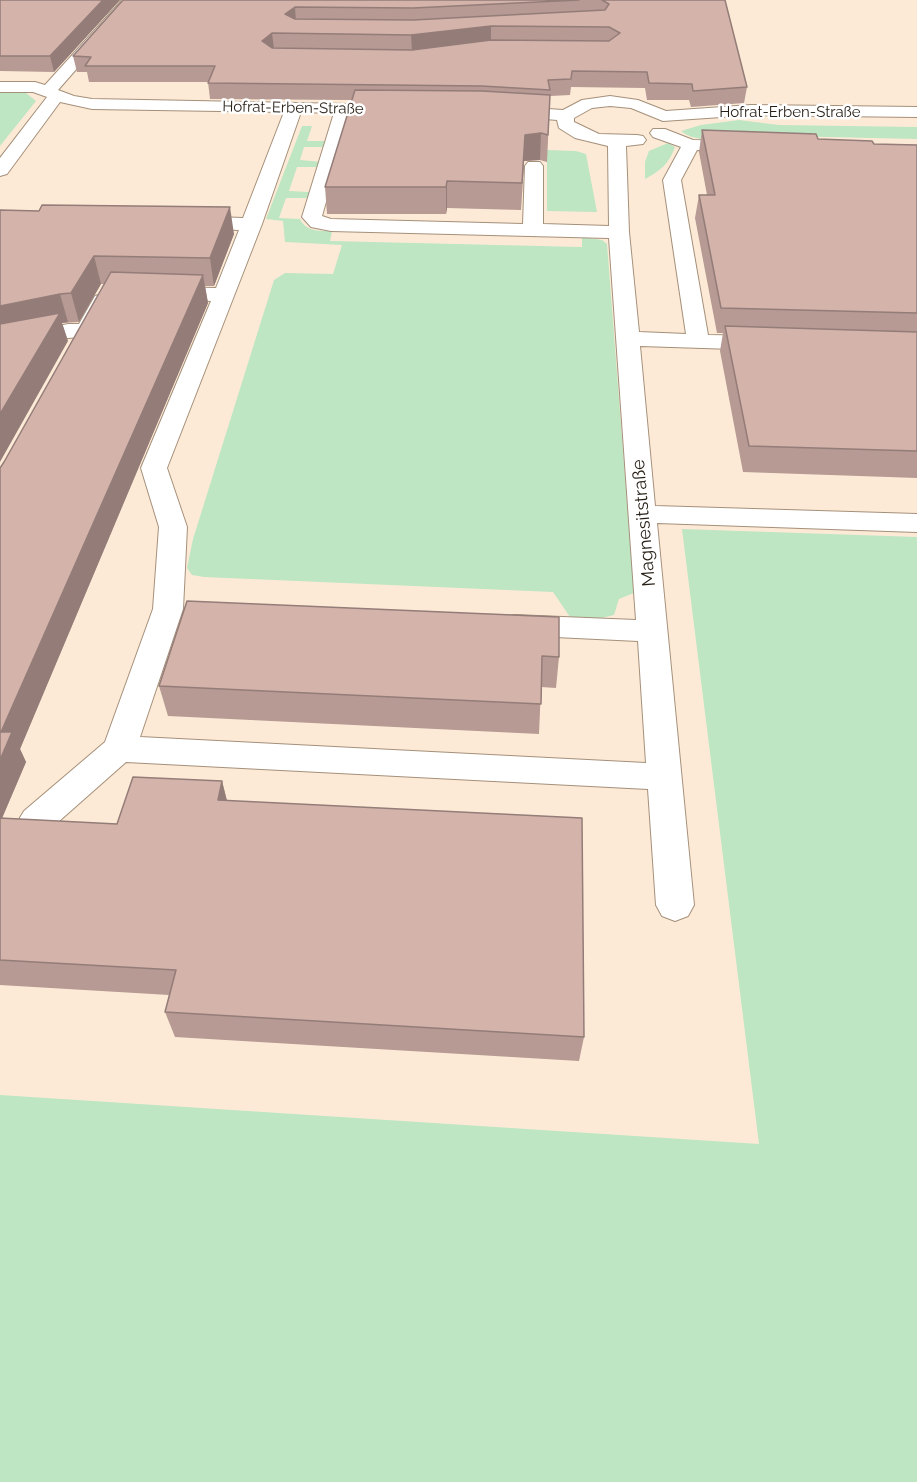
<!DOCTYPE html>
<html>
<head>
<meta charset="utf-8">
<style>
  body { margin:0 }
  canvas { display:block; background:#fcead6 }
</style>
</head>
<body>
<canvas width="917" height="1482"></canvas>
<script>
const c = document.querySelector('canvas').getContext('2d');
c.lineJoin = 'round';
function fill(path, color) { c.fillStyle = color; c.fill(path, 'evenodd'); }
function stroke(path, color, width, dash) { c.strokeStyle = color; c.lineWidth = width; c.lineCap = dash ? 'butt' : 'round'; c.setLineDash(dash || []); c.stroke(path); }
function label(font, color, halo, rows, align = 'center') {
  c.font = font + ' Raleway,sans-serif'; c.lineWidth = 5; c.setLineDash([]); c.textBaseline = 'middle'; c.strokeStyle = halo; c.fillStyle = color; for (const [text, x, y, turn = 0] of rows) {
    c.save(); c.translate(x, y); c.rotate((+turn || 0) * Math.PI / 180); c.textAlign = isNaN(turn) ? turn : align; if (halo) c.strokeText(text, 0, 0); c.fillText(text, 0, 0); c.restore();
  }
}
fill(new Path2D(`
  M 0,92 L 26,93 L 36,101 L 0,146 Z
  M 739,120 L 779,125 L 917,127 L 917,139 L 740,135 C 721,138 697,144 681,131 L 701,125 Z
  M 302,126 L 312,126 L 307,141 L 326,141 L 324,147 L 304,147 L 300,160 L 322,162 L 317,167 L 297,167 L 289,191 L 309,192 L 311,194 L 307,198 L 286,198 L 279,218 L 300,219 C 306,232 320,231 332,231 L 330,241 L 582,247 L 582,237 L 602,240 L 607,244 L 634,593 L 619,599 L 614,615 L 597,619 L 570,617 L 553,592 L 204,577 L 192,575 L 187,568 L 193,539 L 274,280 L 285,273 L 333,274 L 342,245 L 285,242 L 283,221 L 266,219 Z
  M 668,143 L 675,147 C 669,164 660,171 645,179 L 645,162 L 649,151 Z
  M 547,150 L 576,151 L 586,154 L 597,212 L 547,211 Z
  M 682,529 L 917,537 L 917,1482 L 0,1482 L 0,1095 L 759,1144 Z`), '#bee6c3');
const minor = new Path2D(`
  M 122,0 L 137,0 L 58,90 L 74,96 L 92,99 L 400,105 L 402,109 L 400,113 L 394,114 L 351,113 L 322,216 L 331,219 L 523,224 L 525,166 L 528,162 L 540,162 L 543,166 L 543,224 L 609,226 L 608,146 L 575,138 L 559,128 L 557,120 L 499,115 L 497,111 L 499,107 L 505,106 L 563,110 L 582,100 L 610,96 L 638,100 L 666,111 L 751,105 L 917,107 L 917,117 L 751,115 L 663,121 L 631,108 L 610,106 L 592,108 L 574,118 L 574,122 L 599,134 L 637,135 L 643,136 L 646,140 L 643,144 L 626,146 L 629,232 L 639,332 L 686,334 L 663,180 L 681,147 L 653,137 L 650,133 L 653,129 L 665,129 L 693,140 L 744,141 L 750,142 L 753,146 L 750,150 L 744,151 L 697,150 L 681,180 L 708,335 L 765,336 L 773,338 L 776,343 L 773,348 L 765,350 L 640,346 L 655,506 L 917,514 L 917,532 L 657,523 L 694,905 L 688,916 L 675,921 L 662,916 L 656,905 L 648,789 L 126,762 L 48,831 L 36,835 L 24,831 L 18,821 L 24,811 L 105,742 L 153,609 L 159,527 L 141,468 L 211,301 L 161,299 L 153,298 L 150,293 L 153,288 L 161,287 L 216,288 L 239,230 L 188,228 L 181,226 L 178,222 L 181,218 L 188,216 L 243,218 L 284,112 L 92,109 L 60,102 L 7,174 L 0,176 L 0,158 L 47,97 L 33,92 L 0,92 L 0,82 L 35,82 L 45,85 ZM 301,112 L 334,113 L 302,217 L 311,227 L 331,231 L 609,238 L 636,620 L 514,615 L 503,618 L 499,625 L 503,632 L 514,635 L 638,641 L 646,763 L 140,737 L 183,609 L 187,527 L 167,468 L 262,224 Z
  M 103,294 L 111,296 L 114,301 L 95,336 L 68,338 L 0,352 L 0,338 L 68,324 L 79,324 L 95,296 Z`);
stroke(minor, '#a5907a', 2);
fill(minor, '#fff');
fill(new Path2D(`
  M 0,0 L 120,0 L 54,72 L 0,71 Z
  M 123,0 L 725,0 L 747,87 L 744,103 L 691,107 L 689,100 L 647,100 L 645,88 L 571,87 L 570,95 L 550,96 L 547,162 L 540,160 L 524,161 L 521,210 L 447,208 L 446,214 L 327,214 L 325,187 L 352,100 L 210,99 L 208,82 L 89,82 L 87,72 L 77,72 L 73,56 Z
  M 702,130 L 874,144 L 917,145 L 917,478 L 743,472 L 720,351 L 723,333 L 717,333 L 695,218 L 699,195 L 707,195 L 699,152 Z
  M 0,210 L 234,234 L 214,286 L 205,286 L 208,303 L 20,749 L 26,762 L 2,818 L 117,824 L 222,781 L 227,800 L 584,1037 L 579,1061 L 175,1037 L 165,1012 L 169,995 L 0,985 L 0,468 L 4,462 L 104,284 L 101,284 L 79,322 L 62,323 L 68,341 Z
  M 187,601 L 559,657 L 556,688 L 541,687 L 539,734 L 168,716 L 159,686 Z`), '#b69a93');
fill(new Path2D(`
  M 103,0 L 120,0 L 54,72 L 50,56 Z
  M 295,7 L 296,22 L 285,14 Z
  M 491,26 L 491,41 L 412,51 L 411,35 Z
  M 272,33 L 274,49 L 262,41 Z
  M 541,133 L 540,160 L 524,161 L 521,210 L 525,135 Z
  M 447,181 L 447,208 L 446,214 L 446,187 Z
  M 230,207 L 234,234 L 214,286 L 210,258 Z
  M 94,256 L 101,284 L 79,322 L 71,293 Z
  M 203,275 L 208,303 L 20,749 L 26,762 L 0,823 L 0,760 L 1,732 Z
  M 60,294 L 68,322 L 62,323 L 68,341 L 0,462 L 0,306 Z
  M 222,781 L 229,810 L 218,800 Z`), '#947d78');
const building = new Path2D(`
  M 0,0 L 103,0 L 50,56 L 0,56 Z
  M 123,0 L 579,0 L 413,8 L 295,7 L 285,14 L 295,19 L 413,20 L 605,10 L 609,4 L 602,0 L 725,0 L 747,87 L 693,91 L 692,84 L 649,83 L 647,72 L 572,71 L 571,79 L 548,80 L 550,90 L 482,86 L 208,83 L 215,66 L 85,66 L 91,57 L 73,56 ZM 491,26 L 609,27 L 620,33 L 609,41 L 491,40 L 412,50 L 272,48 L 262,41 L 272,33 L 411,35 Z
  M 355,90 L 482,91 L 550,95 L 548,135 L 541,133 L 525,135 L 522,183 L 447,181 L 446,187 L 325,187 Z
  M 702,130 L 816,134 L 818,139 L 872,141 L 874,144 L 917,145 L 917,313 L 721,308 L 699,195 L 715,195 Z
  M 42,205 L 230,207 L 210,258 L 94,256 L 71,293 L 60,294 L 0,306 L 0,210 L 39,211 Z
  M 111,272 L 203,275 L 1,732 L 12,732 L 0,760 L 0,468 L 4,462 Z
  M 60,313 L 0,414 L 0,324 Z
  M 725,326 L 917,332 L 917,451 L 749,446 Z
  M 187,601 L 559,617 L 559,657 L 542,656 L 541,704 L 159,686 Z
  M 133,777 L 222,781 L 218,800 L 582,818 L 584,1037 L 165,1012 L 176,970 L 0,960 L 0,818 L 117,824 Z`);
fill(building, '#d4b3ab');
stroke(building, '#947d78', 1.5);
label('15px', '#271f16', '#fff', [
  ["Hofrat-Erben-Straße",293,108,1],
  ["Hofrat-Erben-Straße",790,112]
]);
label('18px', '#271f16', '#fff', [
  ["Magnesitstraße",644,523,-95]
]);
</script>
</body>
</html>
